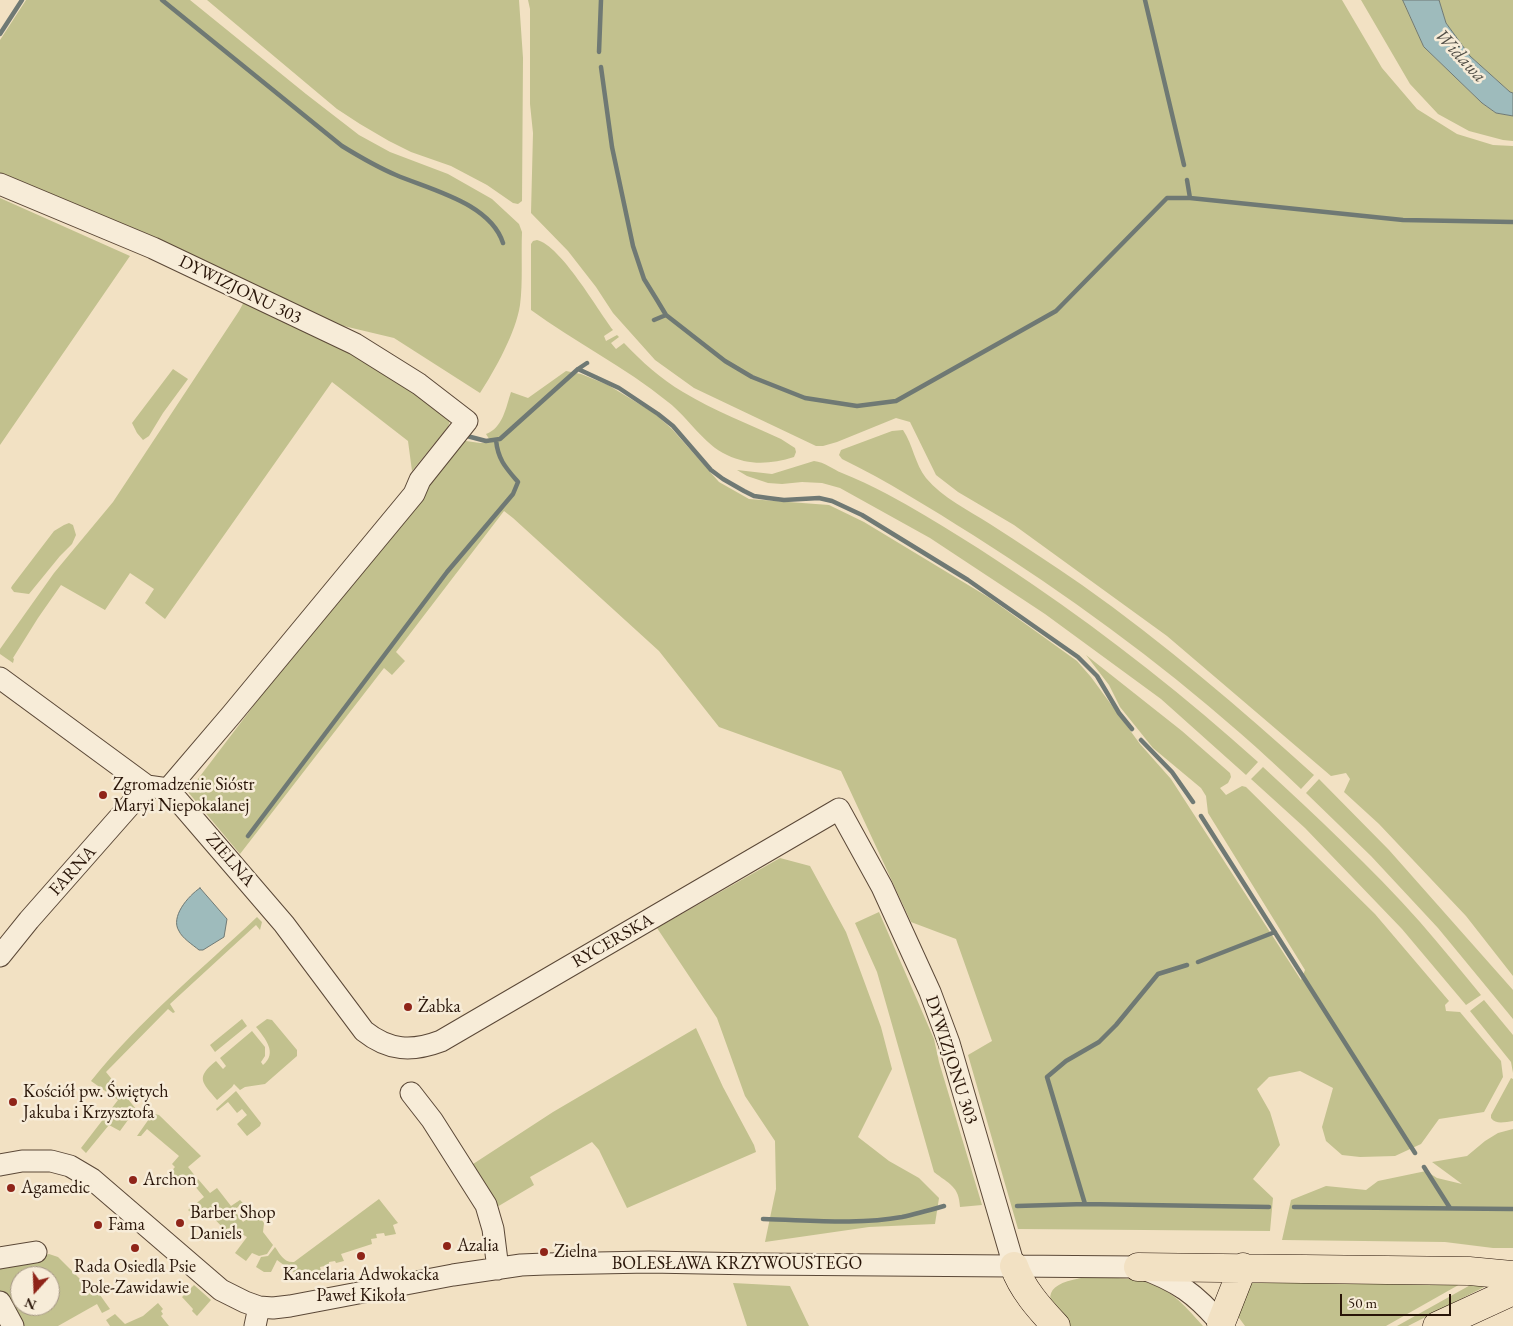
<!DOCTYPE html>
<html>
<head>
<meta charset="utf-8">
<style>
  body { margin:0 }
  #map { position:relative; width:1513px; height:1326px; overflow:hidden; background:#f2e1c3; font-family:"EB Garamond",serif }
  canvas { display:block }
  .north { position:absolute; left:10px; top:1266px; width:50px; height:50px; box-sizing:border-box; background:#f7ecd8; border:1px solid #a59685; border-radius:50%; rotate:200deg; font-size:14px; font-weight:700; line-height:20px; text-align:center; color:#291508 }
  .north::after { content:''; display:block; margin:auto; width:18px; height:22px; background:#8f2418; clip-path:polygon(50% 0,100% 100%,50% 72%,0 100%) }
  .scale { position:absolute; left:1340px; top:1294px; width:111px; height:22px; box-sizing:border-box; border:2px solid #291508; border-top:0; padding-left:6px; font-size:15px; line-height:18px; white-space:nowrap; color:#291508; -webkit-text-stroke:4px #f7ecd8; paint-order:stroke }
</style>
</head>
<body>
<div id="map">
<canvas width="1513" height="1326"></canvas>
<div class="north">N</div>
<div class="scale">50 m</div>
</div>
<script>
const c = document.querySelector('canvas').getContext('2d');
c.lineJoin = 'round';
function fill(path, color) { c.fillStyle = color; c.fill(path, 'evenodd'); }
function stroke(path, color, width, dash) { c.strokeStyle = color; c.lineWidth = width; c.lineCap = dash ? 'butt' : 'round'; c.setLineDash(dash || []); c.stroke(path); }
function label(font, color, halo, rows, align = 'center') {
  c.font = font + ' "EB Garamond",serif'; c.lineWidth = 5; c.setLineDash([]); c.textBaseline = 'middle'; c.strokeStyle = halo; c.fillStyle = color; for (const [text, x, y, turn = 0] of rows) {
    c.save(); c.translate(x, y); c.rotate((+turn || 0) * Math.PI / 180); c.textAlign = isNaN(turn) ? turn : align; if (halo) c.strokeText(text, 0, 0); c.fillText(text, 0, 0); c.restore();
  }
}
fill(new Path2D(`
  M 26,0 L 190,0 L 306,94 L 359,135 L 390,152 L 448,174 L 492,199 L 519,224 L 522,232 C 521,256 523,282 520,305 C 516,332 495,370 480,393 L 394,338 L 331,323 L 0,177 L 0,40 Z
  M 207,0 L 519,0 L 523,58 L 522,201 L 518,204 L 513,203 L 487,185 L 451,166 L 411,152 L 389,141 L 360,124 L 337,109 Z
  M 528,0 L 1342,0 L 1382,68 L 1417,109 L 1457,134 L 1493,145 L 1513,146 L 1513,976 L 1466,916 L 1379,824 L 1344,792 L 1350,779 L 1346,773 L 1331,776 L 1167,636 L 1014,525 L 958,492 L 936,475 L 910,422 L 896,418 L 837,442 L 823,446 L 816,446 L 694,388 L 655,360 L 613,313 L 596,287 L 568,251 L 531,213 L 533,133 L 530,104 L 530,9 Z
  M 1361,0 L 1403,0 L 1424,47 L 1482,103 L 1496,113 L 1513,116 L 1513,141 L 1503,140 L 1469,131 L 1438,114 L 1410,84 Z
  M 1439,0 L 1513,0 L 1513,93 L 1510,92 L 1470,56 L 1446,23 Z
  M 0,198 L 130,256 L 0,445 Z
  M 537,240 C 561,246 597,309 613,330 L 604,336 L 606,341 L 617,335 L 619,337 L 611,343 L 616,349 L 624,343 C 642,362 661,379 683,392 C 714,411 749,424 781,439 L 795,448 L 796,452 L 794,457 C 771,464 750,466 727,455 C 703,444 689,418 668,402 C 625,367 575,342 531,310 L 531,244 L 533,241 Z
  M 246,298 L 347,346 L 451,418 L 448,427 L 412,471 L 408,441 L 332,382 L 165,619 L 145,603 L 154,589 L 130,573 L 105,610 L 61,585 L 38,618 L 13,658 L 14,659 L 13,663 L 0,654 L 0,649 L 54,573 L 113,502 L 239,311 Z
  M 173,369 L 188,379 L 163,413 L 149,436 L 143,440 L 137,433 L 132,423 Z
  M 566,371 L 581,374 L 608,385 L 654,413 L 672,429 L 719,482 L 749,499 L 829,505 L 864,522 L 988,597 L 1077,661 L 1091,677 L 1140,744 L 1171,779 L 1301,980 L 1305,970 L 1208,813 L 1206,796 L 1201,788 L 1153,748 L 1120,707 L 1109,685 L 1086,655 L 1182,731 L 1230,773 L 1231,777 L 1228,783 L 1220,788 L 1226,795 L 1242,786 L 1246,787 L 1375,914 L 1449,1001 L 1445,1005 L 1446,1011 L 1460,1012 L 1501,1061 L 1503,1077 L 1484,1112 L 1439,1119 L 1421,1144 L 1395,1156 L 1360,1157 L 1342,1155 L 1326,1141 L 1322,1127 L 1333,1088 L 1300,1071 L 1269,1077 L 1257,1089 L 1270,1112 L 1280,1145 L 1253,1179 L 1273,1198 L 1270,1231 L 1018,1229 L 968,1055 L 992,1041 L 956,939 L 911,922 L 841,771 L 719,727 L 659,651 L 513,518 L 504,511 L 396,652 L 405,661 L 392,675 L 384,668 L 240,854 L 188,792 L 432,471 L 459,440 L 480,443 L 491,442 L 486,434 C 503,428 506,407 511,392 L 528,398 Z
  M 903,430 C 913,445 915,464 926,478 C 943,498 968,510 990,524 C 1021,544 1052,564 1082,585 C 1164,643 1240,708 1314,775 L 1301,789 C 1281,770 1261,751 1240,733 C 1157,660 1066,594 973,535 C 930,508 887,481 842,459 L 839,455 L 841,450 L 892,431 Z
  M 814,461 C 825,462 832,469 842,473 C 857,479 872,486 887,494 C 937,521 985,552 1032,584 C 1111,638 1187,698 1258,762 L 1246,775 L 1161,699 L 1045,614 L 930,538 L 840,488 L 822,483 L 802,482 L 782,484 L 768,483 L 747,476 L 737,470 L 772,474 Z
  M 69,523 L 73,525 L 76,535 L 72,544 L 60,556 L 29,594 L 14,592 L 11,588 L 12,586 L 54,531 L 64,525 Z
  M 1263,767 C 1317,817 1371,867 1420,922 C 1441,946 1461,971 1481,995 L 1466,1005 L 1402,929 L 1305,828 L 1251,779 Z
  M 1319,779 L 1389,850 L 1513,990 L 1513,1019 L 1438,928 L 1371,856 L 1306,793 Z
  M 780,858 L 810,866 L 846,932 L 881,1027 L 892,1069 L 858,1137 L 889,1161 L 919,1178 L 939,1198 L 935,1224 L 869,1227 L 765,1242 L 776,1189 L 775,1141 L 745,1096 L 717,1018 L 657,928 Z
  M 879,912 L 934,1039 L 939,1062 L 982,1205 L 960,1207 C 959,1186 949,1184 934,1172 L 877,972 L 855,923 Z
  M 257,917 L 262,922 L 260,930 L 256,925 L 170,1004 L 175,1012 L 173,1013 L 168,1009 L 106,1072 L 136,1109 L 120,1131 L 109,1125 L 86,1153 L 81,1148 L 118,1100 L 91,1081 C 140,1020 201,970 257,917 Z
  M 1484,1000 L 1513,1035 L 1513,1073 L 1511,1062 L 1470,1011 Z
  M 242,1019 L 247,1026 L 215,1052 L 210,1045 Z
  M 267,1019 L 272,1020 L 297,1050 L 297,1056 L 265,1084 L 245,1087 L 240,1090 L 234,1084 L 232,1087 L 217,1100 C 202,1082 195,1078 216,1061 L 223,1069 L 226,1066 L 220,1058 L 252,1031 L 265,1047 L 265,1056 L 261,1062 L 263,1065 C 278,1053 265,1038 256,1027 Z
  M 696,1028 L 723,1087 L 754,1145 L 756,1152 L 627,1208 L 599,1150 L 592,1142 L 530,1177 L 534,1185 L 497,1207 L 470,1166 L 553,1112 Z
  M 1511,1078 L 1513,1079 L 1513,1121 C 1505,1122 1496,1125 1491,1118 L 1491,1115 Z
  M 236,1091 L 261,1123 L 260,1126 L 247,1136 L 237,1124 L 247,1115 L 242,1109 L 237,1113 L 228,1102 L 217,1111 L 216,1109 Z
  M 155,1114 L 159,1115 L 201,1156 L 188,1167 L 196,1177 L 190,1182 L 186,1178 L 178,1184 L 176,1182 L 171,1185 L 168,1183 L 171,1180 L 167,1176 L 175,1167 L 172,1164 L 179,1156 L 147,1129 L 141,1136 L 137,1136 L 151,1116 Z
  M 1513,1129 L 1513,1248 L 1493,1248 L 1445,1242 L 1282,1240 L 1291,1200 L 1326,1186 L 1366,1190 L 1378,1181 L 1426,1171 L 1437,1178 L 1462,1184 L 1432,1162 L 1467,1156 L 1485,1141 L 1498,1133 Z
  M 198,1179 L 210,1193 L 217,1188 L 231,1206 L 240,1200 L 243,1203 L 234,1210 L 243,1222 L 256,1212 L 264,1223 L 263,1232 L 273,1245 L 267,1254 L 259,1256 L 252,1253 L 246,1261 L 235,1253 L 247,1237 L 230,1227 L 227,1232 L 204,1208 L 194,1215 L 188,1210 L 204,1197 L 193,1184 Z
  M 379,1199 L 398,1223 L 393,1225 L 396,1234 L 385,1236 L 384,1233 L 376,1234 L 377,1238 L 371,1239 L 372,1244 L 341,1254 L 344,1261 L 336,1263 L 335,1261 L 329,1262 L 329,1265 L 320,1267 L 321,1271 L 305,1275 L 303,1270 L 296,1274 L 277,1260 L 271,1272 L 264,1272 L 256,1267 L 261,1257 L 268,1256 L 275,1247 C 280,1254 284,1263 294,1262 Z
  M 49,1254 L 58,1257 L 85,1284 L 90,1281 L 110,1309 L 102,1313 L 97,1304 L 58,1326 L 18,1326 L 0,1294 L 0,1265 ZM 20,1276 L 50,1276 L 50,1306 L 20,1306 Z
  M 1087,1277 C 1149,1279 1161,1277 1203,1326 L 1070,1326 C 1038,1297 1046,1283 1087,1277 Z
  M 1255,1279 L 1462,1283 L 1386,1326 L 1245,1326 L 1234,1311 L 1242,1289 Z
  M 733,1283 L 790,1286 L 809,1326 L 747,1326 Z
  M 1474,1283 L 1490,1284 L 1408,1326 L 1397,1326 Z
  M 194,1285 L 211,1300 L 197,1316 L 192,1311 L 193,1309 L 182,1297 Z
  M 158,1303 L 163,1309 L 161,1311 L 163,1314 L 161,1316 L 169,1326 L 110,1326 L 106,1320 L 115,1314 L 125,1324 L 143,1316 Z`), '#c2c18e');
const water = new Path2D(`
  M 1403,0 L 1439,0 L 1446,23 L 1470,56 L 1510,92 L 1513,93 L 1513,116 L 1496,113 L 1482,103 L 1424,47 Z
  M 200,888 L 227,919 L 224,937 L 203,950 L 199,950 C 193,945 182,938 179,931 C 170,917 188,896 200,888 Z`);
fill(water, '#9ebbbc');
stroke(water, '#6f7974', 1);
stroke(new Path2D(`
  M 162,0 L 342,146 C 360,157 377,167 396,175 C 431,190 490,203 503,243
  M 1145,0 L 1184,165
  M 0,34 L 22,0
  M 599,52 L 601,0
  M 601,67 L 612,147 L 633,246 L 644,279 L 657,300 L 666,315 L 725,361 L 752,377 L 805,398 L 857,406 L 896,401 L 1056,311 L 1167,198 L 1190,198 L 1403,220 L 1513,222
  M 1187,180 L 1190,198
  M 654,320 L 666,315
  M 578,369 L 619,388 L 658,414 L 673,426 L 711,470 L 723,479 L 744,491 L 754,496 L 768,498 L 784,500 L 819,498 L 832,501 L 862,515 L 968,580 L 1078,657 L 1097,676 L 1119,713 L 1132,729
  M 467,436 L 486,441 L 500,439 L 578,369 L 587,363
  M 1141,740 L 1172,772 L 1193,802
  M 1201,816 L 1415,1153
  M 248,836 L 447,572 L 513,494 L 518,482 C 506,468 498,460 496,440
  M 1198,962 L 1275,932
  M 1424,1167 L 1450,1208
  M 1085,1204 L 1047,1077 L 1066,1061 L 1099,1042 L 1116,1025 L 1158,974 L 1187,965
  M 1017,1206 L 1085,1204 L 1269,1207
  M 1294,1207 L 1513,1209
  M 763,1219 C 809,1220 857,1225 902,1217 C 916,1214 930,1210 944,1206`), '#6f7974', 4.5);
const minor = new Path2D(`
  M 0,184 L 153,248 L 355,344 L 419,384 L 467,421 L 420,480 L 414,494 L 232,714 L 168,789
  M 0,678 L 147,786 L 168,789 L 284,924 L 364,1031 C 389,1051 412,1052 441,1041 L 839,809 L 882,887 L 930,992 L 949,1043 L 1014,1266
  M 0,956 L 29,920 L 147,786
  M 411,1093 L 432,1120 L 486,1205 L 493,1229 L 498,1269
  M 0,1165 L 22,1161 L 51,1161 L 70,1166 L 92,1179 L 221,1290 L 245,1302 L 259,1307 L 273,1308 L 290,1306 L 453,1275 L 521,1265 L 545,1264 L 649,1262 L 756,1264 L 1138,1267 C 1178,1281 1196,1294 1223,1326
  M 0,1258 L 36,1252
  M 0,1302 L 13,1326
  M 255,1326 L 259,1307`);
const major = new Path2D(`
  M 1014,1266 C 1022,1289 1039,1308 1056,1326
  M 1138,1267 L 1469,1271 L 1513,1275
  M 1221,1323 L 1243,1267
  M 1437,1326 L 1513,1291`);
stroke(minor, '#5b4837', 23);
stroke(major, '#291508', 29);
stroke(minor, '#f7ecd8', 21);
stroke(major, '#f2e1c3', 28);
for (const [x, y, r, color] of [
  [103,795,5,"#8f2418"],
  [408,1007,5,"#8f2418"],
  [13,1102,5,"#8f2418"],
  [133,1180,5,"#8f2418"],
  [11,1188,5,"#8f2418"],
  [180,1223,5,"#8f2418"],
  [98,1225,5,"#8f2418"],
  [447,1246,5,"#8f2418"],
  [135,1248,5,"#8f2418"],
  [544,1252,5,"#8f2418"],
  [361,1256,5,"#8f2418"]
]) { const dot = new Path2D(); dot.arc(x, y, r, 0, 2 * Math.PI); c.fillStyle = color; c.fill(dot); stroke(dot, '#f7ecd8', 2); }
label('18px', '#291508', '#f7ecd8', [
  ["DYWIZJONU 303",240,290,26],
  ["ZIELNA",230,860,49],
  ["FARNA",73,871,-48],
  ["RYCERSKA",613,941,-30],
  ["DYWIZJONU 303",951,1060,72],
  ["BOLESŁAWA KRZYWOUSTEGO",737,1264]
]);
label('18px', '#291508', '#f7ecd8', [
  ["Zgromadzenie Sióstr",113,785],
  ["Maryi Niepokalanej",113,806],
  ["Żabka",418,1007],
  ["Kościół pw. Świętych",23,1092],
  ["Jakuba i Krzysztofa",23,1113],
  ["Archon",143,1180],
  ["Agamedic",21,1188],
  ["Barber Shop",190,1213],
  ["Daniels",190,1234],
  ["Fama",108,1225],
  ["Azalia",457,1246],
  ["Zielna",554,1252],
  ["Rada Osiedla Psie",135,1267,"center"],
  ["Pole-Zawidawie",135,1288,"center"],
  ["Kancelaria Adwokacka",361,1275,"center"],
  ["Paweł Kikoła",361,1296,"center"]
], 'left');
label('italic 19px', '#524f47', '#f7ecd8', [
  ["Widawa",1460,56,47]
]);
</script>
</body>
</html>
